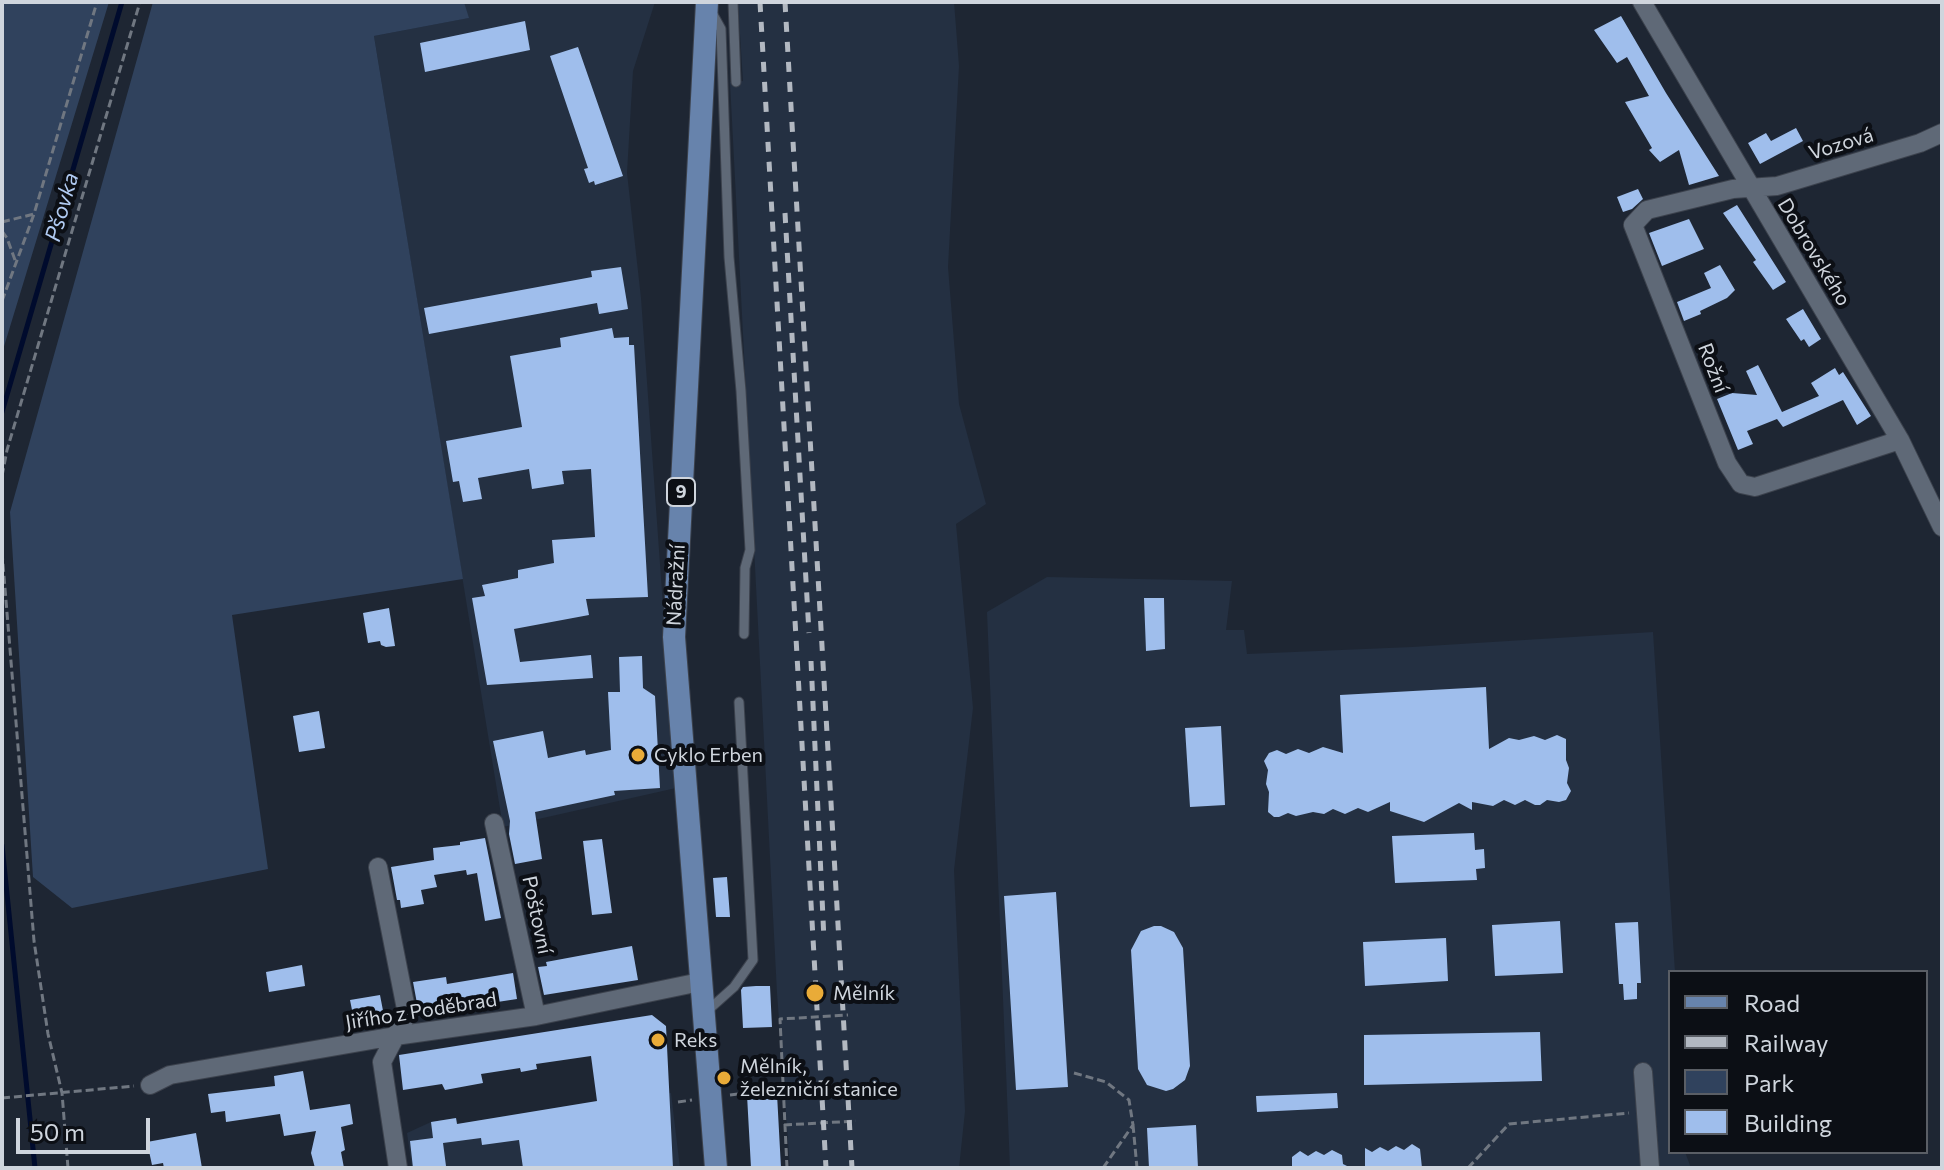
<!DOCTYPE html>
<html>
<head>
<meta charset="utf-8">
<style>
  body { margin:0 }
  #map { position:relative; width:1944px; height:1170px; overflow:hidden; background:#1e2633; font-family:Commissioner,sans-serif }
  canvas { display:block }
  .frame { position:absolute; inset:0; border:4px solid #cfd5dd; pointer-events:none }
  .legend { position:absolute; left:1668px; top:970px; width:260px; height:184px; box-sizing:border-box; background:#0c0f15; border:2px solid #5a5e65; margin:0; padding:10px 14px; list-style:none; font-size:24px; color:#cfd5dd }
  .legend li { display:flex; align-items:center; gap:16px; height:40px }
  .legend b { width:40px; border:2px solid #5a5e65 }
  .scale { position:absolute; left:16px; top:1118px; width:134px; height:36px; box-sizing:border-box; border:4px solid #cfd5dd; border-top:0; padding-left:10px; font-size:24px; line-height:28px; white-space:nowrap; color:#cfd5dd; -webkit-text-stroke:6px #0c0f15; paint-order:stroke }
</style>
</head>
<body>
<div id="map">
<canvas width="1944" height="1170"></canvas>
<div class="frame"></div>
<ul class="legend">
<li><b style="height:10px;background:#6783ac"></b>Road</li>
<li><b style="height:10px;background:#b2b8c1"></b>Railway</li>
<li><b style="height:22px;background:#30425d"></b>Park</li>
<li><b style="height:22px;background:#9fbeec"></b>Building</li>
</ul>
<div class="scale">50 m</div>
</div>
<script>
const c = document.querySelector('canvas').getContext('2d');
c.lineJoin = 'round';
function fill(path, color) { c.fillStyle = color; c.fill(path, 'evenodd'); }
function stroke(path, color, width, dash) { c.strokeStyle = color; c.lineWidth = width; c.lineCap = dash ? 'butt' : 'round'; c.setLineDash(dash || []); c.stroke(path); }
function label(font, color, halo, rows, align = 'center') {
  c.font = font + ' Commissioner,sans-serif'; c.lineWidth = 8; c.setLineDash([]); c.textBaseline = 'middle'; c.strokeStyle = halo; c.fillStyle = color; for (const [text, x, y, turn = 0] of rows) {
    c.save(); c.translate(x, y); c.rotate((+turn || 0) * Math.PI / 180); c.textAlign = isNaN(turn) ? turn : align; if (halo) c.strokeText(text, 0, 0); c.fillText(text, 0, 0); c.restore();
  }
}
fill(new Path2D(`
  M 464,2 L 655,2 L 633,71 L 627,173 L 641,298 L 676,788 L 503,827 L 374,36 L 468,18 Z
  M 738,2 L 954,2 L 959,66 L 948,267 L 959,404 L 986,504 L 956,524 L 973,708 L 954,870 L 965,1111 L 959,1168 L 790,1168 L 777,993 L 730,82 L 743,81 Z
  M 1047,577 L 1232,581 L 1226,630 L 1244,630 L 1247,654 L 1412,647 L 1653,632 L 1675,972 L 1670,972 L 1670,1152 L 1685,1152 L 1691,1168 L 1010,1168 L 987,612 Z
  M 671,1093 L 680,1168 L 412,1168 L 407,1133 L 431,1122 L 456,1118 L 458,1124 L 637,1095 Z`), '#243042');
fill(new Path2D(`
  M 2,2 L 109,2 L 2,353 Z
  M 153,2 L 464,2 L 469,18 L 374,36 L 463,579 L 232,615 L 268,869 L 72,908 L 33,877 L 10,512 Z`), '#30425d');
stroke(new Path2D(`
  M 2,412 L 122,2
  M 2,845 L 35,1168`), '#000b2d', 5);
fill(new Path2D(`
  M 1621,16 L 1666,93 L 1719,176 L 1689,185 L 1679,150 L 1660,162 L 1649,150 L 1652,148 L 1625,102 L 1649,96 L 1627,57 L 1617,63 L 1594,30 Z
  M 525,21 L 530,50 L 425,72 L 420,43 Z
  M 578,47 L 623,176 L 595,185 L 594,181 L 589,183 L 584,169 L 588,168 L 550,56 Z
  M 1796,128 L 1803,141 L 1760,164 L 1748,143 L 1766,133 L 1771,141 Z
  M 1638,189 L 1643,199 L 1632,209 L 1623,212 L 1617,197 Z
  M 1737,205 L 1786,282 L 1773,290 L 1753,262 L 1756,260 L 1723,213 Z
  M 1689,219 L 1704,249 L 1662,266 L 1649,233 Z
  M 1720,265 L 1735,290 L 1727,298 L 1700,311 L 1701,314 L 1684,321 L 1677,302 L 1711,288 L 1704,273 Z
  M 621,267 L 628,309 L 599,314 L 597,303 L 429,334 L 424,308 L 592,277 L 591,271 Z
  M 1803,309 L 1821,339 L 1809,347 L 1804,339 L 1801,341 L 1786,319 Z
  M 612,328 L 614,338 L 629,337 L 629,345 L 634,345 L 648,597 L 586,599 L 589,615 L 514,629 L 520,662 L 591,655 L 593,678 L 487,685 L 472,598 L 485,596 L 482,585 L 518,578 L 518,570 L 554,563 L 552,540 L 595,537 L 591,469 L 562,471 L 564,484 L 532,489 L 529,469 L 478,478 L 482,499 L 463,502 L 459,481 L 453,482 L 446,441 L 522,427 L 510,356 L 561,347 L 560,338 Z
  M 1758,365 L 1782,412 L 1819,396 L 1811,383 L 1835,368 L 1839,375 L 1843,372 L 1871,416 L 1857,425 L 1843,400 L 1783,427 L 1777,419 L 1747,431 L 1753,444 L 1738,450 L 1717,399 L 1732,393 L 1757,395 L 1746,371 Z
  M 1144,598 L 1164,598 L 1165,649 L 1146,651 Z
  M 389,608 L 395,646 L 386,647 L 381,645 L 380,641 L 368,643 L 363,613 Z
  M 642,656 L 643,688 L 655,696 L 660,788 L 614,791 L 615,795 L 535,812 L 542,859 L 515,864 L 509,834 L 510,821 L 493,741 L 543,731 L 548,758 L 585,750 L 586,755 L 611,750 L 608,692 L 620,692 L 619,657 Z
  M 1486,687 L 1489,749 L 1509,738 L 1519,740 L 1534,736 L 1545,740 L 1557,735 L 1566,739 L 1566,760 L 1569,768 L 1567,783 L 1571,791 L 1566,800 L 1559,802 L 1547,800 L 1540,805 L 1535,805 L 1525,800 L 1515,805 L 1504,800 L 1493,806 L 1472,802 L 1472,810 L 1459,803 L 1424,822 L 1390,811 L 1390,802 L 1368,812 L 1358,808 L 1345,814 L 1333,809 L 1324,814 L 1313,812 L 1296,816 L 1288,813 L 1279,817 L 1274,817 L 1268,812 L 1269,792 L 1266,784 L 1268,770 L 1264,761 L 1269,753 L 1277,750 L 1286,754 L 1298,749 L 1309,753 L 1323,747 L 1343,753 L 1340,695 Z
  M 319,711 L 325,748 L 299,752 L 293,716 Z
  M 1221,726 L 1225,805 L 1190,807 L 1185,728 Z
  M 1474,833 L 1475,850 L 1484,849 L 1485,868 L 1476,869 L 1477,880 L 1395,883 L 1392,836 Z
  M 485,838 L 501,918 L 485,921 L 477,873 L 467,875 L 466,870 L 434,875 L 437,887 L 421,890 L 424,904 L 401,908 L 400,900 L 397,900 L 391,867 L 434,860 L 433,848 L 460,845 L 460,842 Z
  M 602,839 L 612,913 L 592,915 L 583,841 Z
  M 727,877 L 730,917 L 716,917 L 713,878 Z
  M 1056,892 L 1068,1087 L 1016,1090 L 1004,896 Z
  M 1560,921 L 1563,973 L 1495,976 L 1492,925 Z
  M 1638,922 L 1641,983 L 1637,983 L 1637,999 L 1624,1000 L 1623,984 L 1619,984 L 1615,923 Z
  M 1154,926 L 1161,926 L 1174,932 L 1183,948 L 1190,1066 L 1185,1080 L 1173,1089 L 1166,1091 L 1147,1085 L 1138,1069 L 1131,950 L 1141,931 Z
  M 1446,938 L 1448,981 L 1365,986 L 1363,942 Z
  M 632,946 L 638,980 L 544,995 L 538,967 L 547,966 L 546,962 Z
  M 302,965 L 305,986 L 269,992 L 266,972 Z
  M 513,973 L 517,999 L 419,1014 L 413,982 L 446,977 L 447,984 Z
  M 756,986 L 770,986 L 772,1027 L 743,1028 L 741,990 L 743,987 Z
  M 380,995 L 385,1021 L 355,1025 L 350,1000 Z
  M 652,1015 L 666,1026 L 673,1168 L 523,1168 L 519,1140 L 482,1145 L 481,1138 L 443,1143 L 446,1166 L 413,1168 L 410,1141 L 433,1138 L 431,1122 L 456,1118 L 457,1124 L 597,1101 L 591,1056 L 536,1064 L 537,1069 L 521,1072 L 520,1068 L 481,1074 L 483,1083 L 445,1090 L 442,1084 L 403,1090 L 399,1055 Z
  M 1540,1032 L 1542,1081 L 1364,1085 L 1364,1035 Z
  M 303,1071 L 310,1110 L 350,1104 L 353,1124 L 341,1127 L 345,1150 L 341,1152 L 344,1168 L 315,1168 L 311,1153 L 316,1131 L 284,1136 L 280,1114 L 226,1122 L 225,1111 L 211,1113 L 208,1094 L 275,1086 L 274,1076 Z
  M 1337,1093 L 1338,1108 L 1257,1112 L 1256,1096 Z
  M 777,1094 L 781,1168 L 751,1168 L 747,1095 Z
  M 1196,1125 L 1198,1168 L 1149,1168 L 1147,1128 Z
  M 196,1133 L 202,1168 L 164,1168 L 163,1163 L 152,1165 L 147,1142 Z
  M 1412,1144 L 1420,1149 L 1422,1168 L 1365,1168 L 1365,1148 L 1372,1152 L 1380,1147 L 1388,1151 L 1396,1146 L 1404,1150 Z
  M 1332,1150 L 1342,1155 L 1343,1164 L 1351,1168 L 1289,1168 L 1292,1166 L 1292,1157 L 1300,1151 L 1308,1156 L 1316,1151 L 1324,1155 Z`), '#9fbeec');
const service = new Path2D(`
  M 733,2 L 736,82
  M 711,11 L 721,29 L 729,257 L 741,391 L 750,550 L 745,568 L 744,634
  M 706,1012 L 734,987 L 753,960 L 739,702`);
const minor = new Path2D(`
  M 1642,2 L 1900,440 L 1942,527
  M 1900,440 L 1755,487 L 1741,484 L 1727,463 L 1633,225 L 1647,210 L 1733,189 L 1777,186 L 1920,143 L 1942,133
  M 494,823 L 536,1016
  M 378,867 L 407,1014 L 382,1062 L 398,1168
  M 1643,1072 L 1650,1168
  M 150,1085 L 170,1075 L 395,1036 L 536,1016 L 700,982`);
const primary = new Path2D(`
  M 707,2 L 674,637 L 716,1168`);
stroke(service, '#3c424d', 11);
stroke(minor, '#3c424d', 20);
stroke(primary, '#3c424d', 24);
stroke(new Path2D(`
  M 2,222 L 34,214
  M 2,231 L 7,238 L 15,260
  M 2,301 L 34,214 L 97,2
  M 2,476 L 7,450 L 140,2
  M 2,552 L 34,941 L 48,1034 L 62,1093 L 68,1168
  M 1074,1073 L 1106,1082 L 1129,1100 L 1133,1125 L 1103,1168
  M 730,1095 L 782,1088
  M 2,1098 L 134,1086
  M 678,1102 L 692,1100
  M 784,1125 L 856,1121
  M 1133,1125 L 1137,1168
  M 787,1168 L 780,1019 L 848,1015
  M 1468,1168 L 1509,1124 L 1629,1113`), '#707781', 3, [8, 4]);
stroke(service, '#5f6977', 9);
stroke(minor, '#5f6977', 18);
stroke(primary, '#6783ac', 22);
stroke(new Path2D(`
  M 760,2 L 826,1168
  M 785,2 L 852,1168
  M 785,213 L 809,633
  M 811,661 L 824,940`), '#b2b8c1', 5, [10, 10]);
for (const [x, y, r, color] of [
  [638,755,8,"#e9ab38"],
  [815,993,10,"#e9ab38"],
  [658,1040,8,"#e9ab38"],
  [724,1078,8,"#e9ab38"]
]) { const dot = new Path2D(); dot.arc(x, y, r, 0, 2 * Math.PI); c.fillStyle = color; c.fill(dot); stroke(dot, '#0c0f15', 3); }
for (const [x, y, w] of [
  [681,492,28]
]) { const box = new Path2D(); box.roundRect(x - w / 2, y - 14, w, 28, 6); c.fillStyle = '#0c0f15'; c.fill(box); stroke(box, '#cfd5dd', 2); }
label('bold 18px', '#cfd5dd', null, [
  ["9",681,492]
]);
label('20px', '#cfd5dd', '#0c0f15', [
  ["Vozová",1841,144,-17],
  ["Dobrovského",1814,252,59],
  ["Rožní",1713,368,69],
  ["Nádražní",676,585,-87],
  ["Poštovní",537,915,78],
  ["Jiřího z Poděbrad",421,1011,-9]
]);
label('20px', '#cfd5dd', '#0c0f15', [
  ["Cyklo Erben",654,755],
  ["Mělník",833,993],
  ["Reks",674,1040],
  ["Mělník,",740,1066],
  ["železniční stanice",740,1089]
], 'left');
label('italic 22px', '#b1cbf2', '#0c0f15', [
  ["Pšovka",62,207,-74]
]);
</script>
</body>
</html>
